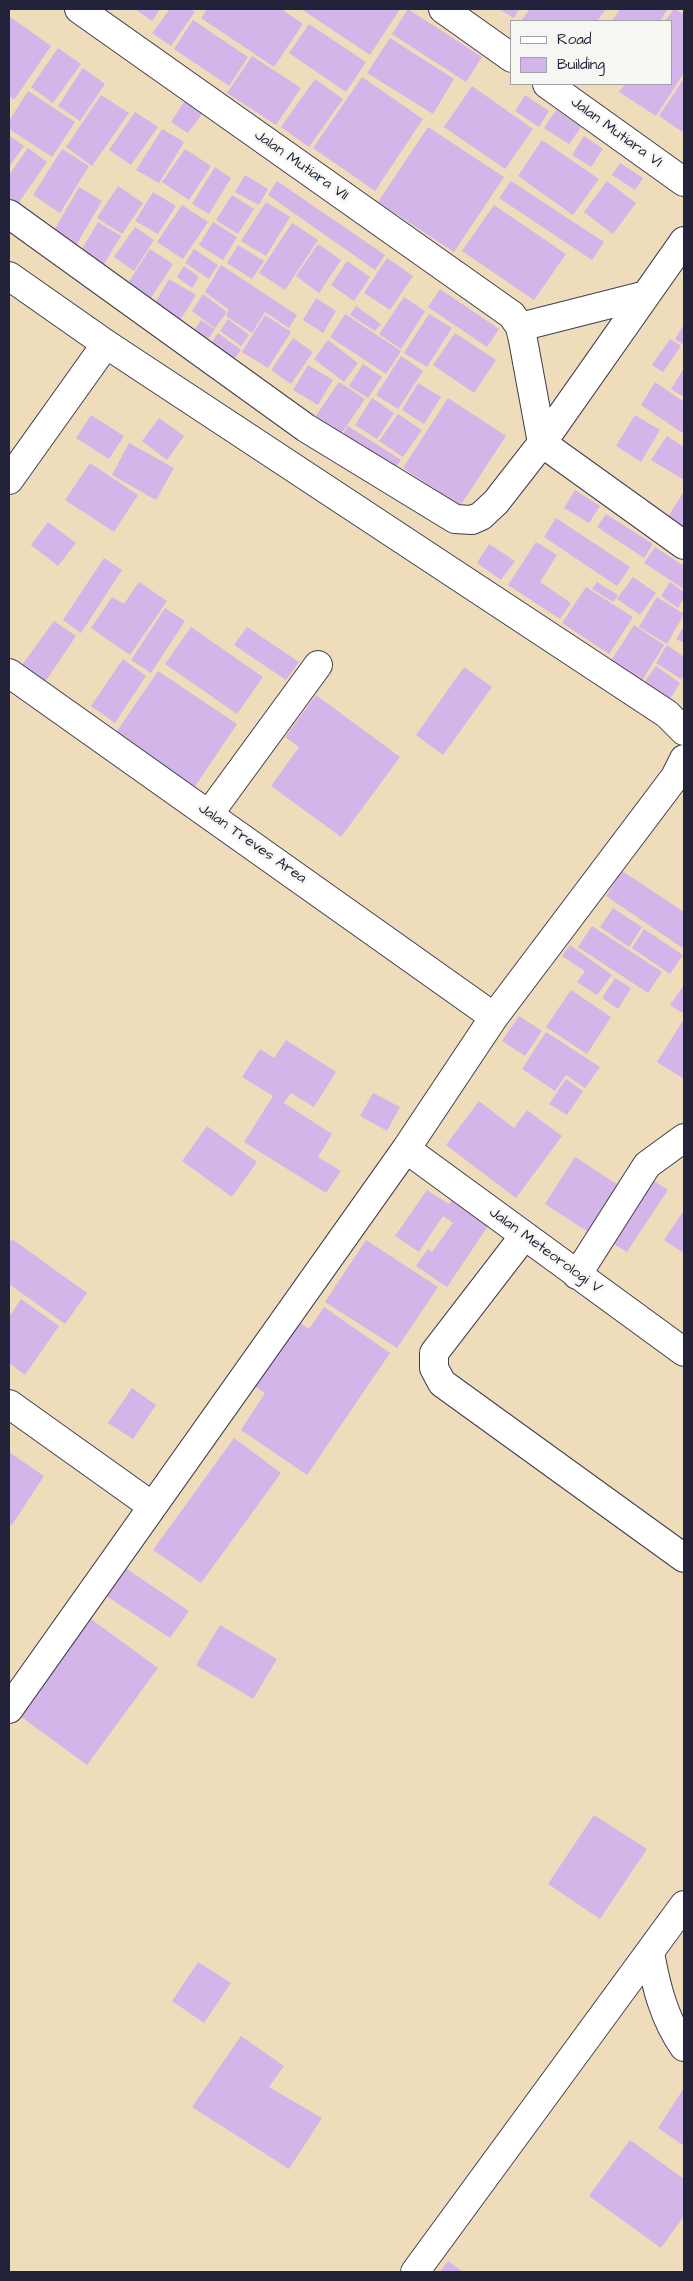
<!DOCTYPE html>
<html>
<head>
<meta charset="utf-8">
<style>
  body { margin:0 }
  #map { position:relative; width:693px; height:2281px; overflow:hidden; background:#efdcbb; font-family:"Architects Daughter",sans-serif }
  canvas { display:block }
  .frame { position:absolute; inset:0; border:10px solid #22223b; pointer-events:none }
  .legend { position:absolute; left:510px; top:20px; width:162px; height:65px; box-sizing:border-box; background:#f6f6f2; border:1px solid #a1a1a9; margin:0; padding:6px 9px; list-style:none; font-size:15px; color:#22223b }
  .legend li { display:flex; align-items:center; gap:10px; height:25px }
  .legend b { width:25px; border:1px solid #a1a1a9 }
</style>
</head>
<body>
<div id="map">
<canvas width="693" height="2281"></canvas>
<div class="frame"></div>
<ul class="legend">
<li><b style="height:6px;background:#fff"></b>Road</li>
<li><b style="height:14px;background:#d4b5e9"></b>Building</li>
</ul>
</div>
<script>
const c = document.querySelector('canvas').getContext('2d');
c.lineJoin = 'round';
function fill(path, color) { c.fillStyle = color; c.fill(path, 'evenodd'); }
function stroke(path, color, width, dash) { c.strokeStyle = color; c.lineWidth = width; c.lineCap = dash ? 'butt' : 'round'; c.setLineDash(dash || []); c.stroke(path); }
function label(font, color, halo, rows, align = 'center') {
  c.font = font + ' "Architects Daughter",sans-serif'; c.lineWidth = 5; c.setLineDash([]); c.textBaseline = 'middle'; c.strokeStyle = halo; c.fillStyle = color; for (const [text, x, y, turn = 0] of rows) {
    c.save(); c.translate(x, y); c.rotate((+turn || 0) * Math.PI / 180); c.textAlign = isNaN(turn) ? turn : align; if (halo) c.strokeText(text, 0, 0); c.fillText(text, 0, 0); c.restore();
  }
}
fill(new Path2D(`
  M 135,9 L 160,9 L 152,21 Z
  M 170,9 L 190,9 L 195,12 L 171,46 L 152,33 Z
  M 207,9 L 281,9 L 303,24 L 274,67 L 201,18 Z
  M 301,9 L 400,9 L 370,55 Z
  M 408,9 L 482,57 L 466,82 L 392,34 Z
  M 499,9 L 519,9 L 514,18 Z
  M 530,9 L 606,9 L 597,21 L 521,21 Z
  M 620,9 L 668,9 L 660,21 L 612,21 Z
  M 674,9 L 684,14 L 684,73 L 656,116 L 619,92 L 625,84 L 672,84 L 672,21 L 665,21 Z
  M 9,16 L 51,46 L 14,100 L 9,96 Z
  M 193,20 L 248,57 L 229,86 L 174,49 Z
  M 309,24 L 366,62 L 346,92 L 289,53 Z
  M 390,38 L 454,79 L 433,114 L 367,73 Z
  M 58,48 L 81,64 L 53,103 L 31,87 Z
  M 252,56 L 301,88 L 276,125 L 227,93 Z
  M 83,68 L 105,84 L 80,121 L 58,106 Z
  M 362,77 L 423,119 L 375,191 L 313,148 Z
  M 684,78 L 684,133 L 659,116 Z
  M 315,79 L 343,99 L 309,147 L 281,127 Z
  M 472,86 L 533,129 L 505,169 L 444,127 Z
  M 28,91 L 75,122 L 52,157 L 9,129 L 9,121 Z
  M 101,95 L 129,113 L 92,166 L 66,147 Z
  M 525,95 L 549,111 L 539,127 L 515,111 Z
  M 186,99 L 204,111 L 188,133 L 171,122 Z
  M 556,110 L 581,127 L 569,144 L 544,128 Z
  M 135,112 L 158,127 L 131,165 L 109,150 Z
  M 428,127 L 504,177 L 454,252 L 378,202 Z
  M 162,129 L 184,142 L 159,183 L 136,170 Z
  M 9,135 L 24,146 L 9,167 Z
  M 584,136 L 603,149 L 591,167 L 572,155 Z
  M 542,140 L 599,179 L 573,215 L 518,176 Z
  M 28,148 L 47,162 L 17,205 L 9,199 L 9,175 Z
  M 62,149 L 89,166 L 60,213 L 33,195 Z
  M 185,149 L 211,166 L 189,200 L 162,182 Z
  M 620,163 L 643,178 L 635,190 L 612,175 Z
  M 215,167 L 231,178 L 209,214 L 192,204 Z
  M 245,175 L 268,189 L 259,205 L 235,192 Z
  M 277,181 L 385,255 L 375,270 L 268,195 Z
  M 511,181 L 604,242 L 592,260 L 499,198 Z
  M 607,181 L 636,203 L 613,234 L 584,212 Z
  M 118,186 L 143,203 L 122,234 L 97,218 Z
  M 79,187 L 102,201 L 75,247 L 52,234 Z
  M 153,192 L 176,206 L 158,234 L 135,221 Z
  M 232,195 L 254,209 L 238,234 L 216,220 Z
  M 266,202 L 290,217 L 266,256 L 241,241 Z
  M 182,205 L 208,222 L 183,259 L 157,242 Z
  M 494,205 L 566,254 L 534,300 L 462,251 Z
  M 98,222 L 121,236 L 102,267 L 79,254 Z
  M 213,222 L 237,237 L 223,260 L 199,245 Z
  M 292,223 L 318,240 L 285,290 L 259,273 Z
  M 135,227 L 154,240 L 134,271 L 114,257 Z
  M 318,244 L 341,260 L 319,293 L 296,276 Z
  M 238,245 L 264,261 L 252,279 L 227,263 Z
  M 150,249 L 173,264 L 149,301 L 126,286 Z
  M 194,249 L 218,265 L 209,279 L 185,263 Z
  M 387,258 L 413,276 L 390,310 L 364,293 Z
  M 347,261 L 370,277 L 354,301 L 331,285 Z
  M 221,265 L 297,315 L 289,328 L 265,312 L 252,333 L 226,316 L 229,310 L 205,292 Z
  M 184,266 L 199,277 L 192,288 L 177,277 Z
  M 169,279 L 196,295 L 179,322 L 153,306 Z
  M 440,289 L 499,329 L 487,347 L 428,307 Z
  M 203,294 L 227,312 L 215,328 L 192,311 Z
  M 404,297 L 425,311 L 401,349 L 379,334 Z
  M 316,298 L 336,311 L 323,333 L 303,320 Z
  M 356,306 L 381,324 L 375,331 L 350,315 Z
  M 345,314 L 401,351 L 386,374 L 330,337 Z
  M 429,314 L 452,328 L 427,367 L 404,353 Z
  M 265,315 L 291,332 L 268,368 L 242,352 Z
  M 228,319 L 249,335 L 241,346 L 220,331 Z
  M 201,320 L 215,329 L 208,339 L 194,331 Z
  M 684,324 L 684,345 L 675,339 Z
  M 218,333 L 241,350 L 232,362 L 209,346 Z
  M 455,333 L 496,360 L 474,393 L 433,365 Z
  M 293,338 L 313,352 L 291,384 L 271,370 Z
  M 670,339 L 681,346 L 663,372 L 652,365 Z
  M 328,340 L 358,363 L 344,382 L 314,359 Z
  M 401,356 L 423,371 L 398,409 L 376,395 Z
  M 363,364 L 382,377 L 368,398 L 349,386 Z
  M 308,365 L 333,380 L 318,405 L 293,390 Z
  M 684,368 L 684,397 L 671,389 Z
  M 339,382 L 365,399 L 337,440 L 311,423 Z
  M 655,382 L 684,402 L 684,434 L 641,405 Z
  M 418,383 L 441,397 L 424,424 L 402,410 Z
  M 372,398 L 394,413 L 377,439 L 355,425 Z
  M 448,398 L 506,436 L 460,506 L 403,468 Z
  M 398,414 L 422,430 L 403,457 L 379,441 Z
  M 91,415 L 124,436 L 109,459 L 76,438 Z
  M 635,415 L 660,430 L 641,462 L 616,446 Z
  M 159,418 L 184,436 L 167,460 L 142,441 Z
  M 348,426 L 401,460 L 393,471 L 341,437 Z
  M 667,436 L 684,447 L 684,480 L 651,460 Z
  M 129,443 L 174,468 L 156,500 L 112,475 Z
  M 90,463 L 138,495 L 114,532 L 65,500 Z
  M 575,490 L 600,506 L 589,523 L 564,508 Z
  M 684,491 L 684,527 L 668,517 Z
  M 606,514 L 653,544 L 644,558 L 597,527 Z
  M 556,518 L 630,567 L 617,586 L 544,537 Z
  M 48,522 L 76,543 L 58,566 L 31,545 Z
  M 536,542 L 557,555 L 540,582 L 571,603 L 560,619 L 508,585 Z
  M 489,544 L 515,561 L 501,580 L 477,563 Z
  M 655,547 L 684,566 L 684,589 L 644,563 Z
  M 104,558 L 122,570 L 81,633 L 63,620 Z
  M 633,577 L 656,593 L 640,615 L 617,599 Z
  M 139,582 L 167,601 L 130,655 L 91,628 L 112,597 L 124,604 Z
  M 597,582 L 618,595 L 613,602 L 592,589 Z
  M 670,582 L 684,592 L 684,598 L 678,608 L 661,596 Z
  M 586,587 L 633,617 L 609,654 L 562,623 Z
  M 657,597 L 684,614 L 667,644 L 639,627 Z
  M 165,608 L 185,621 L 151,673 L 131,660 Z
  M 54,621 L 76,636 L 41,688 L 19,669 Z
  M 634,625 L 664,645 L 640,684 L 609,664 Z
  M 684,626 L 684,643 L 676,639 Z
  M 191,627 L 263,677 L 237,714 L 165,664 Z
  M 247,627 L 299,662 L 286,680 L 234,645 Z
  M 667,645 L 684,657 L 684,675 L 681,679 L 656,663 Z
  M 123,659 L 146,676 L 115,723 L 91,706 Z
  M 656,666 L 680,683 L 668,702 L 643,684 Z
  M 464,667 L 492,687 L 443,755 L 416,735 Z
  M 158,671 L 237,724 L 194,788 L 115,734 Z
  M 316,695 L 400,757 L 341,837 L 271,786 L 299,747 L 285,737 Z
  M 622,871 L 684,912 L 684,949 L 606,896 Z
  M 613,908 L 642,927 L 629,947 L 600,927 Z
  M 592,926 L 662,972 L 648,993 L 578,947 Z
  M 644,929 L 683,955 L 670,974 L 632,948 Z
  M 570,945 L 612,975 L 597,995 L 577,982 L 585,971 L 562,956 Z
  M 615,978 L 631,988 L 618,1009 L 602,998 Z
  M 684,985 L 684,1014 L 670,1005 Z
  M 571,990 L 611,1017 L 587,1054 L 546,1027 Z
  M 519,1016 L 542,1031 L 525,1056 L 502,1041 Z
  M 684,1019 L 684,1079 L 657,1062 Z
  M 546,1032 L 600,1067 L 585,1088 L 566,1075 L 555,1091 L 522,1069 Z
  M 286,1040 L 336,1072 L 314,1107 L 291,1093 L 284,1103 L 332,1134 L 318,1157 L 341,1171 L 326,1193 L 244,1142 L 273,1096 L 242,1077 L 260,1049 L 274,1058 Z
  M 566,1079 L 583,1091 L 567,1115 L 549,1104 Z
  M 373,1093 L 400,1107 L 387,1131 L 360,1116 Z
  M 479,1101 L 514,1128 L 527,1110 L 562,1136 L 516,1198 L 446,1145 Z
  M 207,1126 L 257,1162 L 232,1197 L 182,1161 Z
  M 575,1157 L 626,1190 L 596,1237 L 545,1204 Z
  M 645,1175 L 668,1190 L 627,1252 L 604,1238 Z
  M 427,1190 L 449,1204 L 453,1198 L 490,1223 L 447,1287 L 416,1266 L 428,1249 L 432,1252 L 453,1223 L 443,1216 L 419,1252 L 395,1236 Z
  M 684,1210 L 684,1253 L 664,1240 Z
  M 12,1239 L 87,1293 L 65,1324 L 9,1284 L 9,1244 Z
  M 366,1240 L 438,1287 L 397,1348 L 325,1302 Z
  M 21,1299 L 59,1326 L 25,1375 L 9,1363 L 9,1317 Z
  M 324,1307 L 390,1353 L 307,1475 L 241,1430 L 265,1393 L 253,1385 L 297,1321 L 309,1329 Z
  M 132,1388 L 156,1405 L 133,1439 L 108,1423 Z
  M 234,1438 L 281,1473 L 201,1583 L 153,1550 Z
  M 9,1452 L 44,1476 L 12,1525 L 9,1523 Z
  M 124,1567 L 189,1611 L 170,1638 L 105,1595 Z
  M 91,1619 L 158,1668 L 87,1765 L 20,1716 Z
  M 220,1625 L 277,1659 L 253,1699 L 196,1665 Z
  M 594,1815 L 647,1849 L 600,1919 L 548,1884 Z
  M 198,1962 L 231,1983 L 204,2023 L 172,2001 Z
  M 241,2036 L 284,2066 L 269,2087 L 322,2118 L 289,2169 L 192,2107 Z
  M 684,2088 L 684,2146 L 658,2128 Z
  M 630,2140 L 684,2179 L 684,2216 L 661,2248 L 589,2196 Z
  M 448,2261 L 463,2272 L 440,2272 Z`), '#d4b5e9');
const minor = new Path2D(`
  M 79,9 L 512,315 L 520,327 L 523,340 L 542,443
  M 443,9 L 512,58
  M 547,84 L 684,182
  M 9,214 L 306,428 L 455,519 L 472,520 L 481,516 L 496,502 L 542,443 L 684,241
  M 9,276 L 106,344 L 667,714 L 684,731
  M 520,327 L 646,295
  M 542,443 L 684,545
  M 9,480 L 106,344
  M 9,673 L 494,1017
  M 209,814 L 318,665
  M 406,1149 L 684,1352
  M 524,1236 L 434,1353 L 434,1368 L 442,1383 L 684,1558
  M 577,1275 L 647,1165 L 684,1138
  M 9,1404 L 152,1506
  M 9,1709 L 406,1149 L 494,1017 L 675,777 L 684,759
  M 650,1953 C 656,1986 664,2019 684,2047
  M 415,2272 L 684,1905`);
stroke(minor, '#413e4e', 30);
stroke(minor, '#fff', 28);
label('15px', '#22223b', '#f6f6f2', [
  ["Jalan Mutiara VI",616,133,36],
  ["Jalan Mutiara VII",301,166,35],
  ["Jalan Treves Area",252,844,35],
  ["Jalan Meteorologi V",545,1251,36]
]);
</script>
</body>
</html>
